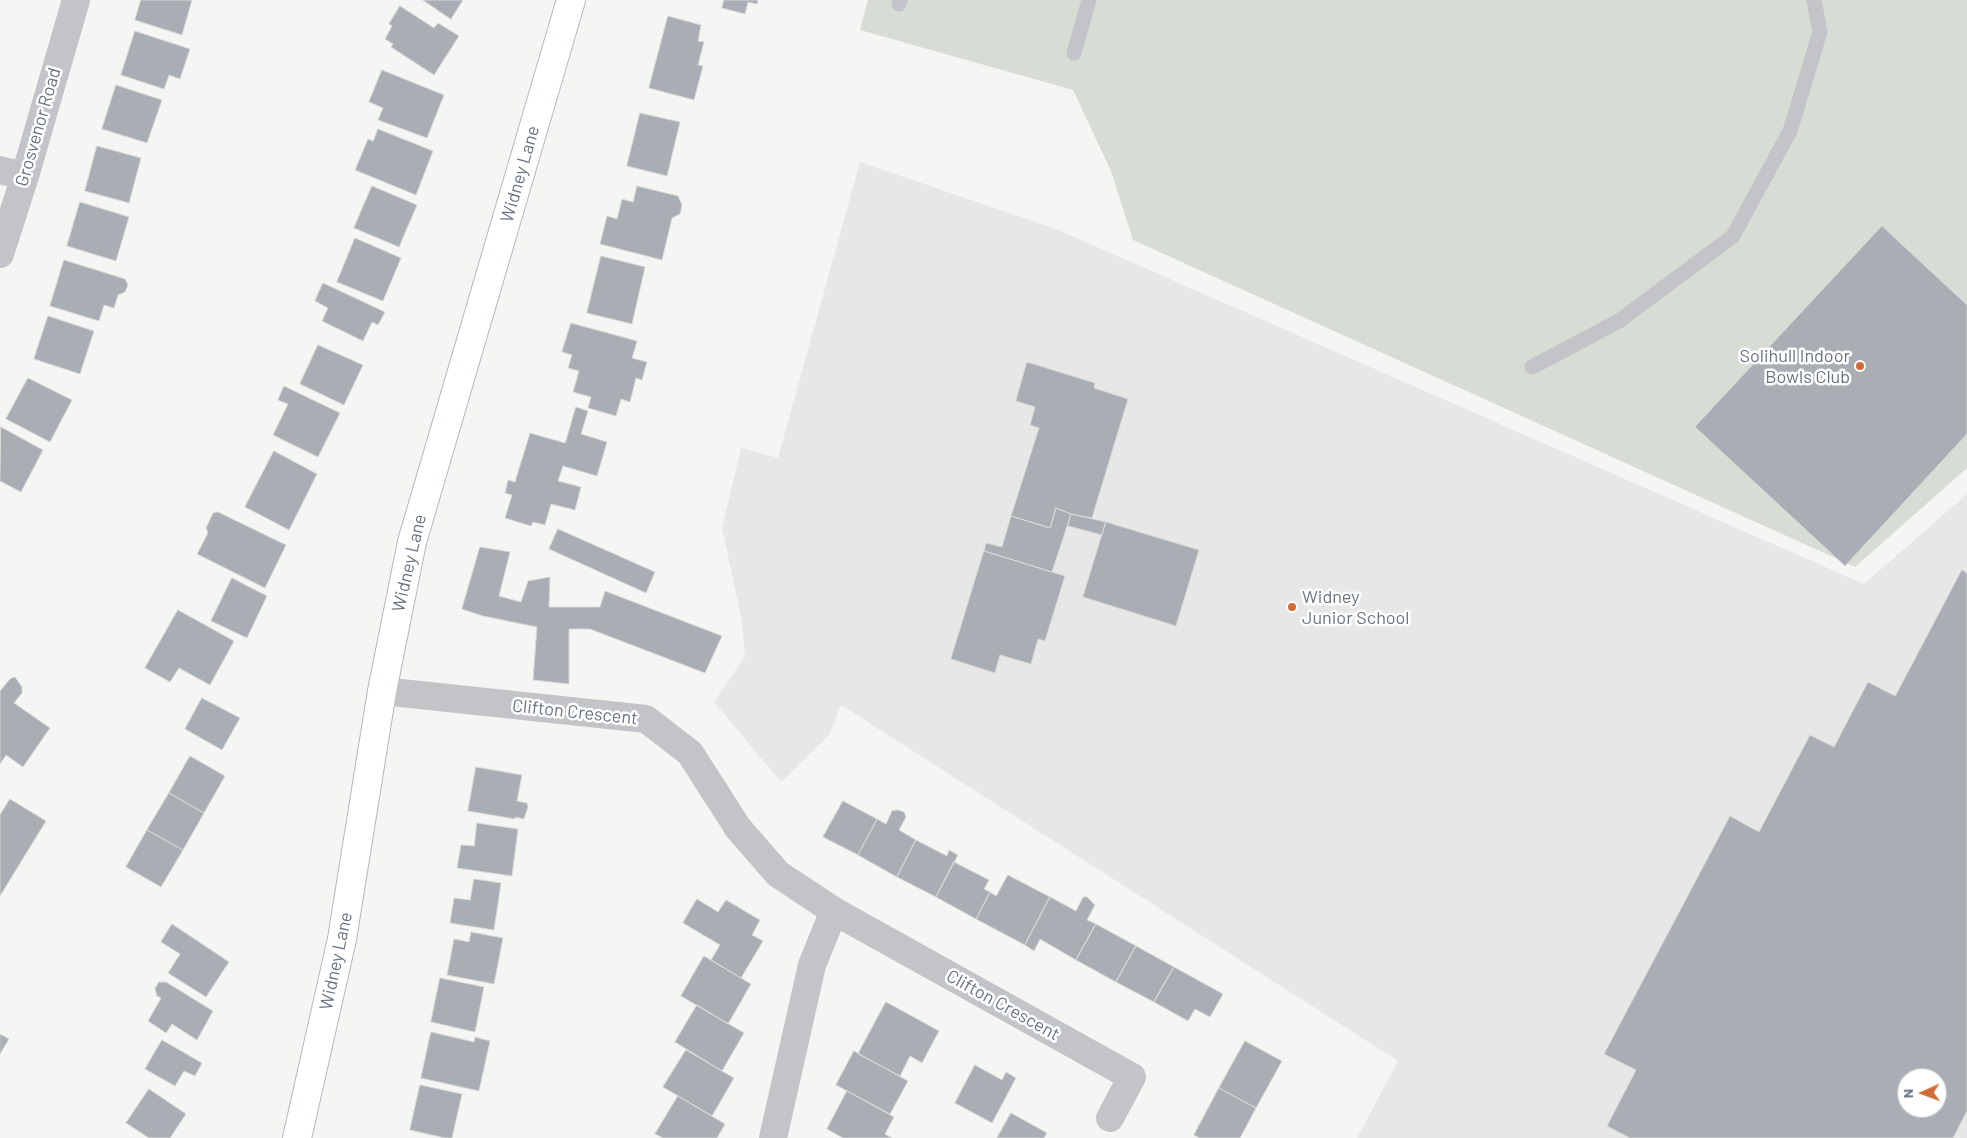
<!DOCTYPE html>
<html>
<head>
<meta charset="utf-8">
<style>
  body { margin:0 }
  #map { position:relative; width:1967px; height:1138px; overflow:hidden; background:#f5f6f3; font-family:Barlow,sans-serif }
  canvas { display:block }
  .north { position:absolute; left:1897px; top:1068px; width:50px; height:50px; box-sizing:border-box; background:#fff; border:1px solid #c3c7cd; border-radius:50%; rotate:268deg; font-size:14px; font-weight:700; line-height:20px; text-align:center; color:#687381 }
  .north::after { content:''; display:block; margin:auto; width:18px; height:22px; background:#d26c37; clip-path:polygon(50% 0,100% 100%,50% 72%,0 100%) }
</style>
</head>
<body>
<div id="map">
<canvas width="1967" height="1138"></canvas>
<div class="north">N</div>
</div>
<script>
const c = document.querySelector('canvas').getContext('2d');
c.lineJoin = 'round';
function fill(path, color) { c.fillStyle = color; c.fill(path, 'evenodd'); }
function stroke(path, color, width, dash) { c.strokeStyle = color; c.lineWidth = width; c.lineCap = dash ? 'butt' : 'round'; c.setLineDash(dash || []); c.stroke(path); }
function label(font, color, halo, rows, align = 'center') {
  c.font = font + ' Barlow,sans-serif'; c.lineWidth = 5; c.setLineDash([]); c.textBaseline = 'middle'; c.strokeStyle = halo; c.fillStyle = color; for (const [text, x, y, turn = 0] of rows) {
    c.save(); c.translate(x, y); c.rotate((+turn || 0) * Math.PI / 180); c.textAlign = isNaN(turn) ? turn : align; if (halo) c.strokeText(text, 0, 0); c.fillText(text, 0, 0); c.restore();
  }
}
fill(new Path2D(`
  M 860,162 L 1056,229 L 1864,584 L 1967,494 L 1967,1138 L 1357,1138 L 1398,1061 L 841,705 L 829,735 L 781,782 L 714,702 L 745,656 L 741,616 L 722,528 L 741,448 L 778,458 ZM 1907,1078 L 1937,1078 L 1937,1108 L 1907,1108 Z`), '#e6e7e6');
fill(new Path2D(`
  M 868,0 L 1967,0 L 1967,468 L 1855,567 L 1133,240 L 1111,171 L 1073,90 L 860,30 Z`), '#d7dcd4');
const building = new Path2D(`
  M 141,0 L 192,0 L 182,35 L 135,20 Z
  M 423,0 L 463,0 L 451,19 Z
  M 724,0 L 758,0 L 757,4 L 748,2 L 745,14 L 722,8 Z
  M 400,6 L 434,28 L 438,23 L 459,36 L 434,75 L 391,47 L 393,44 L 385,39 L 392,26 L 389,24 Z
  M 668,16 L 701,25 L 698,41 L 704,42 L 698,65 L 703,66 L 694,100 L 649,88 Z
  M 135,31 L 190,49 L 180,79 L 169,75 L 164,89 L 121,75 Z
  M 382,70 L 444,95 L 427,138 L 378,120 L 383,108 L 369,102 Z
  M 116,85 L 162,100 L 147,143 L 102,129 Z
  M 640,113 L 680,122 L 667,176 L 627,166 Z
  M 378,129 L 433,151 L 416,195 L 355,170 L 368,139 L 373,141 Z
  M 97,146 L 141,158 L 129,203 L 85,191 Z
  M 372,186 L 417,205 L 399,247 L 354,228 Z
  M 637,186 L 678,196 L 682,205 L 680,214 L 672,218 L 662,260 L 600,244 L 607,216 L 617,219 L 622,199 L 633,202 Z
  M 80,202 L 129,217 L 116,261 L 67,246 Z
  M 1882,226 L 1967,305 L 1967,434 L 1845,566 L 1695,427 Z
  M 355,238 L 401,258 L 383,301 L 337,282 Z
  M 601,256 L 645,267 L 632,324 L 587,313 Z
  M 64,260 L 125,279 L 128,285 L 125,292 L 118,295 L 114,308 L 104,305 L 99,321 L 50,306 Z
  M 323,283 L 385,312 L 378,325 L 372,322 L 363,341 L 322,321 L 328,308 L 315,301 Z
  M 48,316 L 94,331 L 80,374 L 34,359 Z
  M 571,323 L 637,341 L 632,358 L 647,362 L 642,380 L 636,378 L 630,402 L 621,399 L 616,416 L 588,408 L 591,397 L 573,392 L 579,371 L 568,368 L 572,355 L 562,352 Z
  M 318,345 L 363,365 L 344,405 L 300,384 Z
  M 1027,362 L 1095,383 L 1094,388 L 1128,399 L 1092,518 L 1071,514 L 1056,508 L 1050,528 L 1011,516 L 1039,428 L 1030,425 L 1035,407 L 1016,401 Z
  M 28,378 L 72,400 L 50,442 L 6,419 Z
  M 284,386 L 340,413 L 318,457 L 273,435 L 288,404 L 278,400 Z
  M 576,407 L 588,411 L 581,434 L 607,442 L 597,476 L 563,466 L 558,481 L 581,487 L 575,510 L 551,504 L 545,525 L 533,522 L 531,526 L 505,518 L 512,495 L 505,493 L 508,480 L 515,482 L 530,433 L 565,443 Z
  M 1,427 L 43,450 L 21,492 L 0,481 Z
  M 274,451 L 317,474 L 289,530 L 245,507 Z
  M 1056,508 L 1071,514 L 1052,572 L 984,551 L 986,543 L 1002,547 L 1011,516 L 1050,528 Z
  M 218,512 L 286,545 L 265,588 L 197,554 L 208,533 L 206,528 L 213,513 Z
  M 1071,514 L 1106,522 L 1102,535 L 1068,526 Z
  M 1106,522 L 1199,550 L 1176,626 L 1083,597 Z
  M 558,529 L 655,572 L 646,593 L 549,549 Z
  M 480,547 L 510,552 L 499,596 L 521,602 L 528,581 L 550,577 L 549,607 L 600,607 L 605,591 L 722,636 L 705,673 L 590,629 L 569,629 L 569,684 L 533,680 L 537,627 L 483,616 L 462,609 Z
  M 984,551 L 1065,576 L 1045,641 L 1038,639 L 1031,664 L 1000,655 L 995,673 L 951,659 Z
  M 1962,570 L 1967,573 L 1967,1111 L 1953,1138 L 1630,1138 L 1607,1126 L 1636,1070 L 1604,1054 L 1730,816 L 1759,832 L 1810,735 L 1834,747 L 1868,682 L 1895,696 ZM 1907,1078 L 1937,1078 L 1937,1108 L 1907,1108 Z
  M 232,578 L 267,596 L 247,638 L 211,621 Z
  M 178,610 L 234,641 L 210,685 L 179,668 L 170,682 L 145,668 Z
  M 15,677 L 22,687 L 22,693 L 14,703 L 50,728 L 23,767 L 6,755 L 0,764 L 0,691 L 10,679 Z
  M 202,698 L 240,718 L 222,750 L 185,729 Z
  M 190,756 L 225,776 L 204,813 L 169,793 Z
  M 476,767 L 522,775 L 517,801 L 527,803 L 528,807 L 524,819 L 515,817 L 515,819 L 468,811 Z
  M 169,793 L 204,813 L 183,850 L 147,830 Z
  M 10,799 L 46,821 L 0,896 L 0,815 Z
  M 843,801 L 877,819 L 858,855 L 823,837 Z
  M 898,810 L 904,812 L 906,817 L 899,830 L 916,840 L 897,877 L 858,855 L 877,819 L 886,824 L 892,811 Z
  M 477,823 L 518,829 L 512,876 L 457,868 L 461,845 L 474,846 Z
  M 147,830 L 183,850 L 161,887 L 126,867 Z
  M 916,840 L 947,856 L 949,850 L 958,855 L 936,897 L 897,877 Z
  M 954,862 L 989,880 L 984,889 L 990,892 L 976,919 L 936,897 Z
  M 1008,875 L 1050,897 L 1025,945 L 976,919 L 990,892 L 996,896 Z
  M 474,879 L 501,883 L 494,930 L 450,923 L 454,898 L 470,900 Z
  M 1050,897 L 1076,911 L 1083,897 L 1087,897 L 1095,905 L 1087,920 L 1096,924 L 1076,960 L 1040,939 L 1034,951 L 1025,945 Z
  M 697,899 L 718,912 L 726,900 L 760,920 L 752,935 L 763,941 L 741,978 L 711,960 L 720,945 L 683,923 Z
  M 172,924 L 229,962 L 206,997 L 168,973 L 180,954 L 161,942 Z
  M 1096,924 L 1136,946 L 1116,982 L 1076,960 Z
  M 471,932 L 503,938 L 494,984 L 447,975 L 454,939 L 469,942 Z
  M 1136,946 L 1174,967 L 1154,1002 L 1116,982 Z
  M 704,956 L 751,984 L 728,1024 L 681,996 Z
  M 1174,967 L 1223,994 L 1210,1017 L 1195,1009 L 1188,1021 L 1154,1002 Z
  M 440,978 L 484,987 L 475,1032 L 431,1022 Z
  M 159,982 L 166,982 L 213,1011 L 197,1040 L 172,1024 L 166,1033 L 148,1021 L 161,998 L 157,996 L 155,989 Z
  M 886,1002 L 939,1031 L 922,1063 L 910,1056 L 900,1076 L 858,1054 Z
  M 697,1005 L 744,1033 L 722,1071 L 675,1042 Z
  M 431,1032 L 474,1042 L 475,1037 L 490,1041 L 479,1091 L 421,1078 Z
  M 0,1034 L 9,1039 L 0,1054 Z
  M 162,1040 L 202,1063 L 195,1076 L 184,1071 L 175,1086 L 145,1069 Z
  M 1245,1041 L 1282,1061 L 1256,1108 L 1219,1088 Z
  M 686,1050 L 734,1078 L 712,1116 L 663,1087 Z
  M 854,1051 L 908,1081 L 890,1114 L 836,1085 Z
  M 975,1065 L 1002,1080 L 1006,1072 L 1016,1078 L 992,1123 L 955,1103 Z
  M 420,1085 L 462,1094 L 452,1138 L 445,1138 L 410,1130 Z
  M 1219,1088 L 1256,1108 L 1240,1138 L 1200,1138 L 1194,1135 Z
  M 149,1089 L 186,1114 L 170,1138 L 149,1138 L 126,1123 Z
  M 847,1091 L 894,1117 L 885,1134 L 892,1138 L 843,1138 L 827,1129 Z
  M 678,1096 L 725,1124 L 717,1138 L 663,1138 L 655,1134 Z
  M 1011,1113 L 1047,1133 L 1044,1138 L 997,1138 Z`);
fill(building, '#a8aeb4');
stroke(building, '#d7d7d5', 1);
const secondary = new Path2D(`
  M 297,1138 L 342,939 L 382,691 L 412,542 L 571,0`);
stroke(secondary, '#b4b8bc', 30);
stroke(new Path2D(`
  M 899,4 L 900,0
  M 1074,53 L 1089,0
  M 1532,367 L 1619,321 L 1733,236 L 1790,131 L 1820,32 L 1814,0`), '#c2c4c8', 15);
stroke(new Path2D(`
  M 0,170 L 25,176
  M 0,254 L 25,176 L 76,0
  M 382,691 L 646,719 L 690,753 L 738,828 L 778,874 L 834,911 L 1132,1077 L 1110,1118
  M 773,1138 L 812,965 L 834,911`), '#c2c4c8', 28);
stroke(secondary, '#fff', 28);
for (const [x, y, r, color] of [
  [1860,366,5,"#d26c37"],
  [1292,607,5,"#d26c37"]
]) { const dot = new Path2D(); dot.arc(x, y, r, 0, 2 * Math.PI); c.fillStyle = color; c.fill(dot); stroke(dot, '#fff', 2); }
label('18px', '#687381', '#fff', [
  ["Grosvenor Road",38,127,-74],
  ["Widney Lane",520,174,-74],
  ["Widney Lane",409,563,-77],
  ["Clifton Crescent",575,712,6],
  ["Widney Lane",336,961,-78],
  ["Clifton Crescent",1003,1005,29]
]);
label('18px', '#687381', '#fff', [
  ["Solihull Indoor",1850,356],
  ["Bowls Club",1850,377],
  ["Widney",1302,597,"left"],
  ["Junior School",1302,618,"left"]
], 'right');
</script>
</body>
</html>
